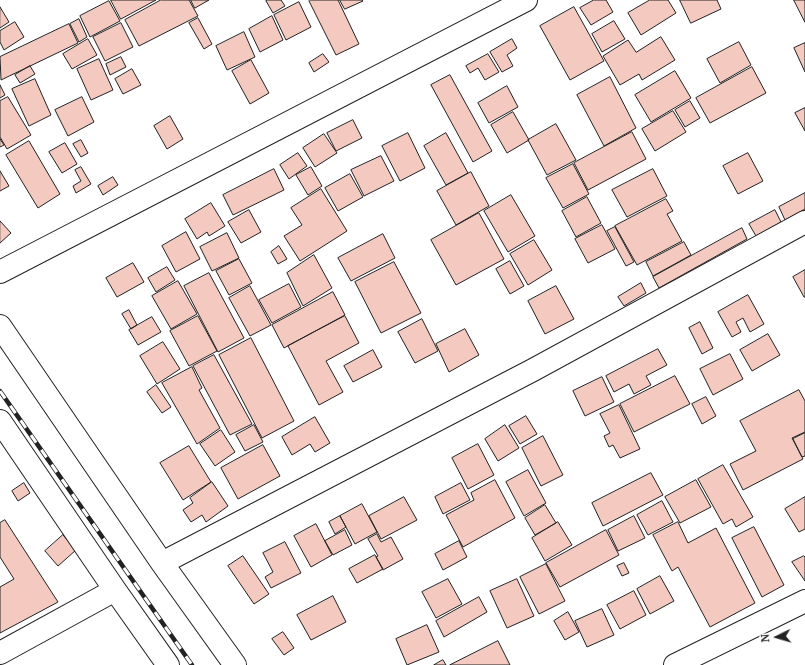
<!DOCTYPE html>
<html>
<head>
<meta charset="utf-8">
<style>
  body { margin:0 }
  #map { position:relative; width:805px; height:665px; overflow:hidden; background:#fff; font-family:"PT Serif",serif }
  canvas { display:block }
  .north { position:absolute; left:757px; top:617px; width:40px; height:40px; -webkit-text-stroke:3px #fff; paint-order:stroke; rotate:265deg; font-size:11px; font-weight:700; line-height:16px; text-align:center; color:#222 }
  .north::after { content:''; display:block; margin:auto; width:14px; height:18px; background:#222; clip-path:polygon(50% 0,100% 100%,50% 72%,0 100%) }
</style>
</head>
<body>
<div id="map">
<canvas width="805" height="665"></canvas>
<div class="north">N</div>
</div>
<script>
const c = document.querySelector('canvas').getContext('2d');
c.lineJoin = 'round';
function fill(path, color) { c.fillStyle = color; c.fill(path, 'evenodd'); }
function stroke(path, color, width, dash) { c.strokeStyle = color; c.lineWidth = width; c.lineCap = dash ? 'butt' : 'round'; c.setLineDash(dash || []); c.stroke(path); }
const building = new Path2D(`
  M 111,0 L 156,0 L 121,19 Z
  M 161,0 L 189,0 L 198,16 L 139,46 L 125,20 Z
  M 191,0 L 209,0 L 195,8 Z
  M 268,0 L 281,0 L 285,6 L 273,13 L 266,1 Z
  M 310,0 L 338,0 L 359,44 L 336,55 L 309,1 Z
  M 340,0 L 362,0 L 363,1 L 345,9 Z
  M 594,0 L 606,0 L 613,12 L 591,25 L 580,8 Z
  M 650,0 L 668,0 L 676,13 L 641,35 L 628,13 Z
  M 680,0 L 717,0 L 721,9 L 691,23 Z
  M 794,0 L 805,0 L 805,22 Z
  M 109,1 L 120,21 L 90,37 L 80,16 Z
  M 299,2 L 311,27 L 286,40 L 274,15 Z
  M 0,7 L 9,22 L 0,28 Z
  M 574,7 L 604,61 L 570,80 L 540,26 Z
  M 272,16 L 283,40 L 260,52 L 249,29 Z
  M 198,18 L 212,44 L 204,49 L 189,23 Z
  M 79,19 L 87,37 L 79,42 L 70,24 Z
  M 614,21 L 625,39 L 602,52 L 592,34 Z
  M 15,22 L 24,37 L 4,50 L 0,42 L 0,31 Z
  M 121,23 L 133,47 L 105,61 L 93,37 Z
  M 69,24 L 78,43 L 1,80 L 0,57 Z
  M 244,32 L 255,57 L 227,70 L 216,46 Z
  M 661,37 L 675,60 L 642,80 L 639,74 L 620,85 L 603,56 L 628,40 L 636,52 Z
  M 88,39 L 97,55 L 72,69 L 63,54 Z
  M 512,39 L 517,48 L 507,55 L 513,66 L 502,72 L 490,52 Z
  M 739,42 L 751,65 L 720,83 L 707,59 Z
  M 805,43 L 805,72 L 794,48 Z
  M 323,54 L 329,62 L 314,72 L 309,63 Z
  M 488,54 L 499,72 L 485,80 L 478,68 L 470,73 L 466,66 Z
  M 121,57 L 126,67 L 110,75 L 106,64 Z
  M 99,59 L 113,90 L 91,100 L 77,69 Z
  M 251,60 L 269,93 L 250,104 L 232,71 Z
  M 30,66 L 35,74 L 20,83 L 15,75 Z
  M 752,67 L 766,93 L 710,123 L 696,98 Z
  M 132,69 L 141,85 L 123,94 L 115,79 Z
  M 675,71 L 691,98 L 651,122 L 635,95 Z
  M 450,75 L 492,151 L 473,162 L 431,85 Z
  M 610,77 L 636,128 L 604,146 L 577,95 Z
  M 35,79 L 51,115 L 29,126 L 12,89 Z
  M 0,85 L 5,95 L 0,98 Z
  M 507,86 L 518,107 L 489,123 L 478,103 Z
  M 8,97 L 31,135 L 7,149 L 0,137 L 0,101 Z
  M 82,97 L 94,122 L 68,136 L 55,110 Z
  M 690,101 L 700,118 L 685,127 L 675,110 Z
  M 805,108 L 805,131 L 795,113 Z
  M 673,111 L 686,132 L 655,151 L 642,129 Z
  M 513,112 L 529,140 L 507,153 L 491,125 Z
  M 170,116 L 183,139 L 167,149 L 154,126 Z
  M 353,120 L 362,138 L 336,151 L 327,133 Z
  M 556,124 L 576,160 L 547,175 L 528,140 Z
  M 632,132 L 646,159 L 588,190 L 574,163 Z
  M 408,133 L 425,168 L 400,181 L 382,146 Z
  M 446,133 L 468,173 L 446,185 L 424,146 Z
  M 324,134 L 337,153 L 315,167 L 303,148 Z
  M 0,139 L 4,145 L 0,147 Z
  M 81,140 L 88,153 L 81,157 L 73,144 Z
  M 29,141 L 60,194 L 38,208 L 6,155 Z
  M 65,143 L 77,164 L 62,173 L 49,152 Z
  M 298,153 L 307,166 L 289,179 L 280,165 Z
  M 748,153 L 763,181 L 738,194 L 723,166 Z
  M 381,156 L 394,181 L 364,196 L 351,170 Z
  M 573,164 L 589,194 L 563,208 L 546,178 Z
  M 81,167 L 91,184 L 76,193 L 73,186 L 81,181 L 75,170 Z
  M 311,167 L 322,186 L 308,195 L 296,175 Z
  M 274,169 L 284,190 L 233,215 L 223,195 Z
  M 653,169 L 667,196 L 627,217 L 612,190 Z
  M 0,171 L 9,186 L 0,191 Z
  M 471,172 L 489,206 L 456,225 L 437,191 Z
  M 350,174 L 363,197 L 338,211 L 325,188 Z
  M 113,177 L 118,185 L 103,195 L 98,186 Z
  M 321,189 L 347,231 L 300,261 L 284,236 L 302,225 L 291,208 Z
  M 805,193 L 805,209 L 785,220 L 779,207 Z
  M 511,195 L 535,236 L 508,252 L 484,211 Z
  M 587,197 L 601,223 L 576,237 L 562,211 Z
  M 666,199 L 673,211 L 667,214 L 682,241 L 637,265 L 615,226 Z
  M 211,203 L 225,226 L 209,236 L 207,232 L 197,239 L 185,219 Z
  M 249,210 L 261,232 L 241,243 L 228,222 Z
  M 775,210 L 781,222 L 756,236 L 749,224 Z
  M 479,213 L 504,259 L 456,285 L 431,240 Z
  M 0,221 L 11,233 L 0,243 Z
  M 602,225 L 615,249 L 588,263 L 575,239 Z
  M 615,227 L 634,262 L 626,266 L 607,231 Z
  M 742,228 L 747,239 L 659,288 L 653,277 Z
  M 186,232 L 200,259 L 176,272 L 162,246 Z
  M 227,233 L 239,258 L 212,271 L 200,247 Z
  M 383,234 L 395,258 L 351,281 L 338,258 Z
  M 534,240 L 552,270 L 528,285 L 510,254 Z
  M 684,242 L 691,255 L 653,276 L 646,262 Z
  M 279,246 L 287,259 L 278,264 L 271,252 Z
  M 314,255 L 332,288 L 303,306 L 287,273 Z
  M 239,259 L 252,283 L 229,295 L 216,271 Z
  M 510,261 L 524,286 L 510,294 L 496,269 Z
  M 394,262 L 421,313 L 381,333 L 355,282 Z
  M 133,263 L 144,282 L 117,297 L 106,278 Z
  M 167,267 L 175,280 L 156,292 L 148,278 Z
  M 805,270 L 805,297 L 804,297 L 793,277 Z
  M 209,273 L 244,338 L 218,352 L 184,286 Z
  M 178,281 L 197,314 L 171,329 L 152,296 Z
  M 641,283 L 646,293 L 624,306 L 618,297 Z
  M 289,284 L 301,307 L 272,323 L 259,300 Z
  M 250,286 L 271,325 L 250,336 L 229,298 Z
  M 556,286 L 574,319 L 545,334 L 528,301 Z
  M 333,292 L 345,315 L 284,348 L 272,325 Z
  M 748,295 L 764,324 L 750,332 L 743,318 L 736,322 L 741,332 L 732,337 L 718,312 Z
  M 129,310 L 137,325 L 131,329 L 122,314 Z
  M 198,316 L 217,351 L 189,366 L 170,331 Z
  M 345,316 L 359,343 L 326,361 L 343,392 L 319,405 L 288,346 Z
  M 152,317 L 161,332 L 138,345 L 129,330 Z
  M 422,319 L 438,351 L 415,363 L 398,332 Z
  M 700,322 L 713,348 L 702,354 L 689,328 Z
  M 465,329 L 479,355 L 449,372 L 436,344 Z
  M 768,334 L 780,355 L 752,371 L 740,350 Z
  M 251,338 L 294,421 L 262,438 L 219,355 Z
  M 163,342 L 180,369 L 157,384 L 140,356 Z
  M 658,349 L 667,365 L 646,376 L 651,385 L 634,394 L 629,384 L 614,392 L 606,376 Z
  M 373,350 L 382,367 L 353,382 L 344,366 Z
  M 730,354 L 743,379 L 713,395 L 700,369 Z
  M 214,355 L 252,424 L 230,435 L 193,366 Z
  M 192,367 L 202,388 L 199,390 L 220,428 L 197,444 L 162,383 Z
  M 675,376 L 690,404 L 634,432 L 620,404 Z
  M 602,377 L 614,402 L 585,416 L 573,391 Z
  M 156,385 L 171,407 L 162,413 L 147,392 Z
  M 799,390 L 805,401 L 805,432 L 792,438 L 803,459 L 743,490 L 730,464 L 756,451 L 740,421 Z
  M 706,397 L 716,416 L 702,424 L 692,404 Z
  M 619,405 L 640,449 L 620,458 L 613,445 L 609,447 L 604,436 L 610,433 L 600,414 Z
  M 526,416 L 537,434 L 520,444 L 509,426 Z
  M 315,417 L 330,443 L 315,452 L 310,444 L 292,455 L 282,437 Z
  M 254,425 L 263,442 L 245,451 L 236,435 Z
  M 505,425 L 519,448 L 498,461 L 485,439 Z
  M 221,430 L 235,452 L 215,466 L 200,444 Z
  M 805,433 L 805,456 L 802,457 L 793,439 Z
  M 543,436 L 563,475 L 541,486 L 522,448 Z
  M 478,444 L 494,475 L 468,489 L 452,458 Z
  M 263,445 L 280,476 L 238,499 L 221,468 Z
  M 189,446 L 211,482 L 183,500 L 160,463 Z
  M 723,465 L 753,517 L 736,527 L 732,519 L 723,524 L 698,479 Z
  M 528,470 L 546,503 L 524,516 L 506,482 Z
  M 651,473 L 663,495 L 603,526 L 592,503 Z
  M 495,480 L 515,518 L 463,547 L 446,515 L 474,500 L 471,493 Z
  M 696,480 L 711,507 L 680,523 L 665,497 Z
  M 212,482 L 228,506 L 206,522 L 202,515 L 191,522 L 183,510 L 193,503 L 190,498 Z
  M 24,483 L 30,493 L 18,501 L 12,491 Z
  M 461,483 L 470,500 L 443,514 L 435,497 Z
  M 404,497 L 417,520 L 381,539 L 369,516 Z
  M 805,497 L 805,529 L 799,532 L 785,509 Z
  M 662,501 L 673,522 L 648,535 L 637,515 Z
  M 362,504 L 377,532 L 355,544 L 340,516 Z
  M 545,505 L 556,523 L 535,535 L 525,518 Z
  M 340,516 L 346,527 L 335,534 L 329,522 Z
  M 634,516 L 645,538 L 618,551 L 608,530 Z
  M 5,520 L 58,602 L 0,633 L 0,587 L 14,579 L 0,557 L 0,523 Z
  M 558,522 L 572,545 L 545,561 L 532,538 Z
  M 678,522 L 688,543 L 716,528 L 755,603 L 710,627 L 678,567 L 672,571 L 653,535 Z
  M 316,524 L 332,555 L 311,567 L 294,536 Z
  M 754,527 L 784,585 L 762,597 L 732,538 Z
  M 345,530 L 352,545 L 333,555 L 325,541 Z
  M 606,530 L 619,555 L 560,587 L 546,563 Z
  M 377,534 L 381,542 L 391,537 L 403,559 L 383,570 L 376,557 L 378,556 L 368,539 Z
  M 63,535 L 76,550 L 58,566 L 45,551 Z
  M 459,541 L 467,557 L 443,570 L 435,554 Z
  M 285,542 L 301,573 L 271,588 L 265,577 L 273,572 L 263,553 Z
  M 375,555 L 383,569 L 357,583 L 349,569 Z
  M 243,556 L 269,594 L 254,604 L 228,566 Z
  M 804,556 L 805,557 L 805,581 L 792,562 Z
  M 624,563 L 629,573 L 622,576 L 617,566 Z
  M 546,564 L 565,601 L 539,614 L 520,577 Z
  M 660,576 L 674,601 L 650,614 L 637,589 Z
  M 448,579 L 462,604 L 436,618 L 422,592 Z
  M 517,579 L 534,616 L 507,628 L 490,591 Z
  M 634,591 L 646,615 L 620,629 L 607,605 Z
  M 333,596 L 346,622 L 311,640 L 297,615 Z
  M 479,597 L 487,612 L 444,637 L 436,621 Z
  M 602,609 L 614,635 L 587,647 L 575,621 Z
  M 568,612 L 579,632 L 565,640 L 554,621 Z
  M 427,625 L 439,652 L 407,665 L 396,639 Z
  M 283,632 L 294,648 L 284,655 L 272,639 Z
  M 498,641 L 510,665 L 450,665 Z
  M 443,660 L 446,665 L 434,665 Z`);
fill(building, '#f3c9c0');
stroke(building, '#222', 1);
const minor = new Path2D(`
  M 0,272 L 526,0
  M 0,326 L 162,563 L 235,665
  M 0,421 L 115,590 L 168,665
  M 162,563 L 533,370 L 805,222
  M 0,653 L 115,590
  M 675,665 L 805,601`);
stroke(minor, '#222', 24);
stroke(minor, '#fff', 22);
const rail = new Path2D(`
  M 0,391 L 192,665`);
stroke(rail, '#222', 4.5);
stroke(rail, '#fff', 3, [9]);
</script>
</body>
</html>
